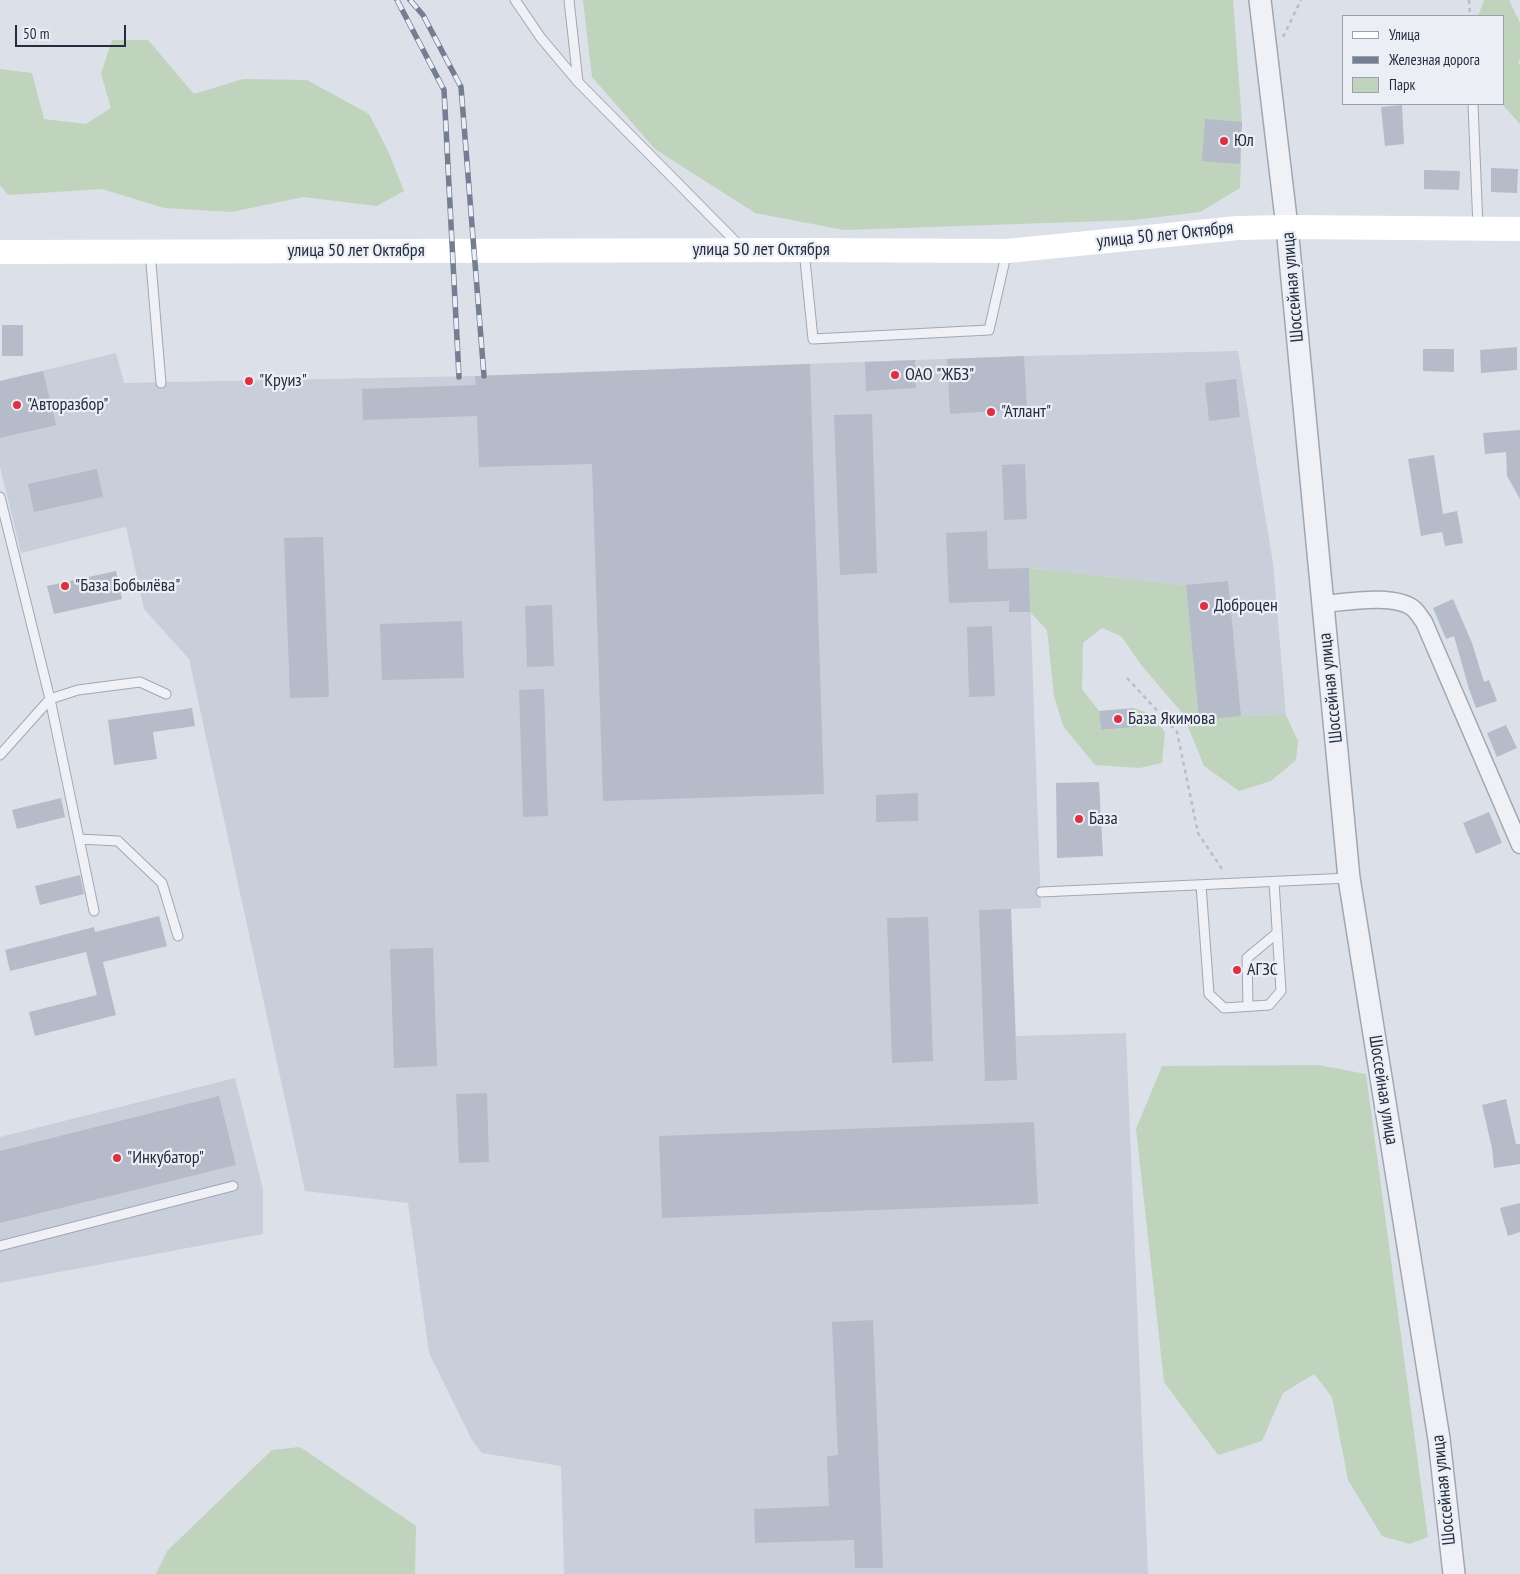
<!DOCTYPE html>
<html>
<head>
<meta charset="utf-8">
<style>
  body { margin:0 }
  #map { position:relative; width:1520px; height:1574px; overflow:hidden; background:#dce0e8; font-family:"PT Sans Narrow",sans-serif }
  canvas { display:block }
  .legend { position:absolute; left:1342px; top:15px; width:162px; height:90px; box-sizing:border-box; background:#ebeff5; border:1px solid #9ba1ac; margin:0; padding:6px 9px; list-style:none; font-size:15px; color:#242d3f }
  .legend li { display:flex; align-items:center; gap:10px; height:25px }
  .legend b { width:25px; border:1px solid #9ba1ac }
  .scale { position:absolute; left:15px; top:25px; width:111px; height:22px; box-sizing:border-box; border:2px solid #242d3f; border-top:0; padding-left:6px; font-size:15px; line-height:18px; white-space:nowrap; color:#242d3f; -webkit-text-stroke:4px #ebeff5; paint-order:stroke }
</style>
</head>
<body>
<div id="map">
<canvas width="1520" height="1574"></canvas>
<ul class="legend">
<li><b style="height:6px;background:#fff"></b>Улица</li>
<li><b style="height:6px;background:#737e93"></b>Железная дорога</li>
<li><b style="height:14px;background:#c0d3bc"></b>Парк</li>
</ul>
<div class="scale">50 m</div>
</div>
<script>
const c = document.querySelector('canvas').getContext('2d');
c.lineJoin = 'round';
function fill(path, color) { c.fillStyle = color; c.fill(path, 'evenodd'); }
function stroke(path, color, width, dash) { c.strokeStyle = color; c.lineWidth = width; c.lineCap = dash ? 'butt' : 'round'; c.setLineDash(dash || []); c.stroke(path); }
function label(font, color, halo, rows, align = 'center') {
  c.font = font + ' "PT Sans Narrow",sans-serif'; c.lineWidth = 4.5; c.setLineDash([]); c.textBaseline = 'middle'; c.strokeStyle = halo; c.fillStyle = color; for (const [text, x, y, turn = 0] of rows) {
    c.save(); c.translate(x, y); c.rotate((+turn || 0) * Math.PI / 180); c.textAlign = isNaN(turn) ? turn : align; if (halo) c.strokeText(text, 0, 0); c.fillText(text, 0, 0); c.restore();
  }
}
fill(new Path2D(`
  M 1238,351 L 1273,563 L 1286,715 L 1241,716 L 1199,719 L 1186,585 L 1029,568 L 1041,908 L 1011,909 L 1016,1036 L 1126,1033 L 1148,1574 L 564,1574 L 561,1466 L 482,1453 L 472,1440 L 429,1353 L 408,1203 L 305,1191 L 189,659 L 144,609 L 126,527 L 21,553 L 0,467 L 0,381 L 116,353 L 124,383 L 475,376 L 1024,356 Z
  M 235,1078 L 263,1189 L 263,1234 L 0,1283 L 0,1137 Z`), '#c9cfda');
fill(new Path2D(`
  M 583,0 L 1233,0 L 1242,122 L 1240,188 L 1200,212 L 1134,220 L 844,230 L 755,213 L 655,149 L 592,77 Z
  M 1484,0 L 1509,0 L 1520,23 L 1520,59 L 1518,62 L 1520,66 L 1520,124 L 1502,104 L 1504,104 L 1504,16 L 1478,16 Z
  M 112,40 L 148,40 L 194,94 L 243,79 L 307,80 L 369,114 L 389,153 L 404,191 L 377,206 L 303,197 L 232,212 L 164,208 L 102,189 L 8,195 L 0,185 L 0,69 L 32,73 L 44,119 L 86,124 L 111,108 L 101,74 Z
  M 1029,568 L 1186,585 L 1199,719 L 1241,716 L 1286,715 L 1298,741 L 1296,760 L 1271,781 L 1239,791 L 1204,766 L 1183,714 L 1142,666 L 1121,636 L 1102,628 L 1083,643 L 1082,689 L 1099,711 L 1101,730 L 1136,727 L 1134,708 L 1153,715 L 1165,733 L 1162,763 L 1140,768 L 1095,765 L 1063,726 L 1054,696 L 1047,630 L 1030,612 Z
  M 1318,1065 L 1366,1074 L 1428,1537 L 1410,1544 L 1382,1536 L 1348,1480 L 1332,1397 L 1314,1374 L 1283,1393 L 1262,1441 L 1218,1455 L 1164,1382 L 1136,1129 L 1162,1066 Z
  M 300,1447 L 416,1526 L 415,1574 L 156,1574 L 167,1551 L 272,1450 Z`), '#c0d3bc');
fill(new Path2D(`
  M 1402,105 L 1404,144 L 1385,146 L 1381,107 Z
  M 1205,119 L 1242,122 L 1240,164 L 1202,161 Z
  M 1491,168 L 1518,169 L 1517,193 L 1491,192 Z
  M 1424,170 L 1460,171 L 1459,190 L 1424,189 Z
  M 2,325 L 23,325 L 23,356 L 2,356 Z
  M 1517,347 L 1517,370 L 1481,373 L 1480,350 Z
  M 1423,349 L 1454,349 L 1454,372 L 1423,371 Z
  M 1024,356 L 1027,409 L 950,414 L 947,359 Z
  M 915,360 L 916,388 L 866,391 L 865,362 Z
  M 810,364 L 824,794 L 603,801 L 592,464 L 479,467 L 477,416 L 363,420 L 362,389 L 476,385 L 475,376 Z
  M 43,371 L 56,425 L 0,438 L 0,381 Z
  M 1236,379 L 1240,417 L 1209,421 L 1205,383 Z
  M 872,414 L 877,573 L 840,575 L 834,415 Z
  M 1520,430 L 1520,499 L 1507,476 L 1506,452 L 1485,454 L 1483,433 Z
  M 1434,455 L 1443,514 L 1457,511 L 1463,543 L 1445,546 L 1442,532 L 1421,536 L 1408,459 Z
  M 1025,464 L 1027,519 L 1004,520 L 1002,465 Z
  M 97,469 L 103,497 L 34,512 L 28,484 Z
  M 987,531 L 988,569 L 1029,568 L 1030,612 L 1009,612 L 1009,601 L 949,603 L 946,533 Z
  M 323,537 L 329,697 L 290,698 L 284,538 Z
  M 116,571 L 122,599 L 54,614 L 47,586 Z
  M 1228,581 L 1241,716 L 1199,720 L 1186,585 Z
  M 1453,599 L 1472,643 L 1484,682 L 1489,680 L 1497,701 L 1476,708 L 1469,689 L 1454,636 L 1446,639 L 1433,608 Z
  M 552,605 L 554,666 L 527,667 L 525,606 Z
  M 462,621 L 464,678 L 382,680 L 380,624 Z
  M 992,626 L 995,696 L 969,697 L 967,627 Z
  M 544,689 L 548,816 L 523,817 L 519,690 Z
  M 192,708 L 195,726 L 153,732 L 157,759 L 114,765 L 108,720 Z
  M 1134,708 L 1136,727 L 1101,730 L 1099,711 Z
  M 1506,725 L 1517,748 L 1497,757 L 1487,733 Z
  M 1099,782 L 1103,856 L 1057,858 L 1056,783 Z
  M 918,793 L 918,821 L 876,822 L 876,795 Z
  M 61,798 L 65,817 L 17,829 L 12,810 Z
  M 1489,812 L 1502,843 L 1476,854 L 1463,823 Z
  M 80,875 L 84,894 L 40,905 L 35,886 Z
  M 1011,909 L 1017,1080 L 985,1081 L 979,910 Z
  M 159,916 L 167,946 L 103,962 L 116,1015 L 35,1036 L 29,1012 L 97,995 L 86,952 L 10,971 L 5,950 L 94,927 L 95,932 Z
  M 928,917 L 933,1061 L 892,1063 L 887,918 Z
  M 433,948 L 437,1066 L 394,1068 L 390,949 Z
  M 487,1093 L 489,1162 L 459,1163 L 456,1094 Z
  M 219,1096 L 236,1165 L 0,1223 L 0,1151 Z
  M 1506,1099 L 1516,1144 L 1520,1144 L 1520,1164 L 1494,1168 L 1492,1148 L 1482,1105 Z
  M 1034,1122 L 1038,1204 L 662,1218 L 659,1136 Z
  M 1520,1203 L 1520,1232 L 1508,1236 L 1500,1208 Z
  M 873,1320 L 883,1568 L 855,1568 L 854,1540 L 755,1543 L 754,1509 L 829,1506 L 827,1456 L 838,1455 L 832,1322 Z`), '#b5bbc8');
const service = new Path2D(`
  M 515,0 L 541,38 L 578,82 L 740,246
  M 569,0 L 578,82
  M 1473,104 L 1478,228
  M 804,250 L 813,339 L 989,330 L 1007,251
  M 150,251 L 161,383
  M 0,497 L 50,699 L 94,911
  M 0,755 L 50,699 L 78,690 L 140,682 L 166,694
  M 79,839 L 118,841 L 162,883 L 178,936
  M 1201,885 L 1209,994 L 1224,1008 L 1269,1005 L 1281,991 L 1274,882
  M 1041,892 L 1349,878
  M 1248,1006 L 1247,958 L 1277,933
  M 0,1246 L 233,1186`);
const minor = new Path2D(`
  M 1323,604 C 1346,602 1396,593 1414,609 C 1418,613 1421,618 1424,622 L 1520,845`);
const tertiary = new Path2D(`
  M 1260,0 L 1287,227 L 1349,878 L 1439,1439 L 1454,1574`);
stroke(service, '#a1a7b2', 11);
stroke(minor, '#a1a7b2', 19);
stroke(tertiary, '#a1a7b2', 24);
stroke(new Path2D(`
  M 1469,0 L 1470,16
  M 1283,37 L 1301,0
  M 1127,678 L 1177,732 L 1198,833 L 1224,872`), '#babec6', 2.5, [4, 4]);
stroke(service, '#eff1f6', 9);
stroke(minor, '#eff1f6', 16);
stroke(tertiary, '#eff1f6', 21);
stroke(new Path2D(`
  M 0,252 L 804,250 L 1007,251 L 1238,228 L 1287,227 L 1520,229`), '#fff', 24);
const rail = new Path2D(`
  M 397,0 L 444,90 L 459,377
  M 410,0 L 423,15 L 461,87 L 484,376`);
stroke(rail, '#737e93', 5.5);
stroke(rail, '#ebeff5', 4, [11]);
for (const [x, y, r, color] of [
  [1224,141,5,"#dc3142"],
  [895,375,5,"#dc3142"],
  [249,381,5,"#dc3142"],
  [17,405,5,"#dc3142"],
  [991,412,5,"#dc3142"],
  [65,586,5,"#dc3142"],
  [1204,606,5,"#dc3142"],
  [1118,719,5,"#dc3142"],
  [1079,819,5,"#dc3142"],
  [1237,970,5,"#dc3142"],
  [117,1158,5,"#dc3142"]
]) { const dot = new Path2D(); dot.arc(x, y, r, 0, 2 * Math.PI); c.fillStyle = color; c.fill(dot); stroke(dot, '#ebeff5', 2); }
label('18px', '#242d3f', '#ebeff5', [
  ["Юл",1234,141],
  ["ОАО \"ЖБЗ\"",905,375],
  ["\"Круиз\"",259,381],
  ["\"Авторазбор\"",27,405],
  ["\"Атлант\"",1001,412],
  ["\"База Бобылёва\"",75,586],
  ["Доброцен",1214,606],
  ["База Якимова",1128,719],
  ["База",1089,819],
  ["АГЗС",1247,970],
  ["\"Инкубатор\"",127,1158]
], 'left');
label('18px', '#242d3f', '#ebeff5', [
  ["улица 50 лет Октября",1165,235,-6],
  ["улица 50 лет Октября",761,250],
  ["улица 50 лет Октября",356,251],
  ["Шоссейная улица",1293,287,-95],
  ["Шоссейная улица",1331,688,-96],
  ["Шоссейная улица",1383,1090,81],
  ["Шоссейная улица",1444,1490,-96]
]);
</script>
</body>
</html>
